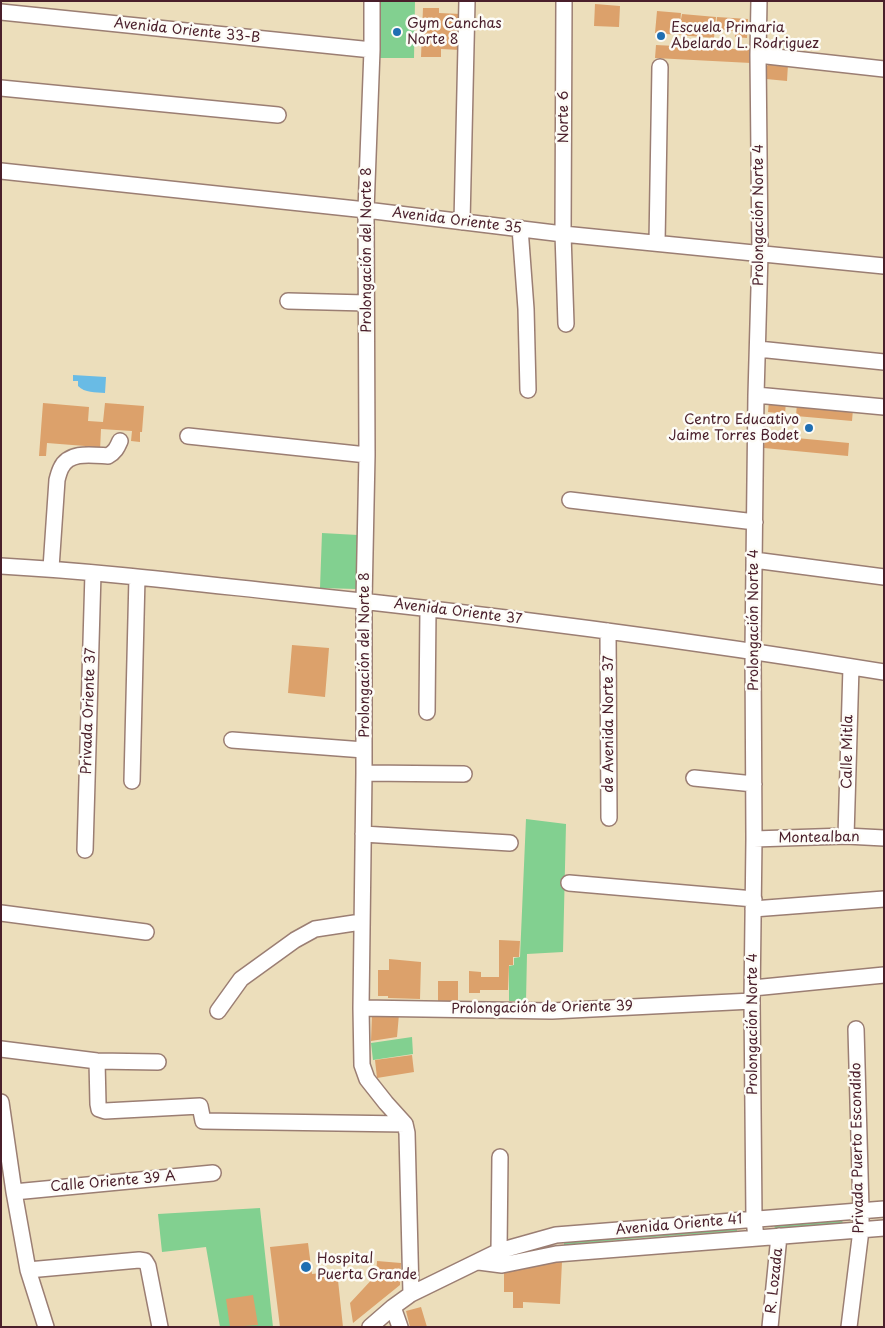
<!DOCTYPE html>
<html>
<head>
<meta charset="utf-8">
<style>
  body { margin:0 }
  #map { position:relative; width:885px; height:1328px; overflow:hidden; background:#ecdebb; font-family:"Playpen Sans",sans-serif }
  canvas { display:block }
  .frame { position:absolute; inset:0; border:2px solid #4a1f2b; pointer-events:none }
</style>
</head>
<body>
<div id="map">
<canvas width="885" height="1328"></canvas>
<div class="frame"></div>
</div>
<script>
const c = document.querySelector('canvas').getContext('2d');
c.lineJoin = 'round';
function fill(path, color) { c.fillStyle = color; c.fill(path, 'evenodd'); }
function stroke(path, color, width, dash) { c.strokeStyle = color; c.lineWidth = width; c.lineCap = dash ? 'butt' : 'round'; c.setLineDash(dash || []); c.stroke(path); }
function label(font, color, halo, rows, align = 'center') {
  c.font = font + ' "Playpen Sans",sans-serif'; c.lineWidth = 5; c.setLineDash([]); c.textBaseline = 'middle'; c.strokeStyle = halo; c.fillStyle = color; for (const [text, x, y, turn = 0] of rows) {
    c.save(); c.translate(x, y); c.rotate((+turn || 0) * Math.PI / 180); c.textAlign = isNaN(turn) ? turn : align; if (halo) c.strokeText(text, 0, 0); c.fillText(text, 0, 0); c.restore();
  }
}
fill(new Path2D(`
  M 379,1 L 415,1 L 414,58 L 380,58 Z
  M 322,533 L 358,535 L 356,589 L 320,588 Z
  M 526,819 L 566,824 L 563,952 L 527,954 L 526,1001 L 509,1001 L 509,966 L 514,965 L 514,958 L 520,957 Z
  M 412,1037 L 413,1054 L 373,1060 L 371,1043 Z
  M 260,1208 L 273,1327 L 220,1327 L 206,1247 L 162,1252 L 158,1214 Z
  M 842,1220 L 843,1224 L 775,1229 L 774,1225 Z
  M 737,1228 L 737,1231 L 640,1238 L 564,1245 L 564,1242 L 639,1235 Z`), '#82d090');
fill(new Path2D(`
  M 73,375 L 106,377 L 105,393 C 95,392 85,393 78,386 L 78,381 L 73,381 Z`), '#69bbe5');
fill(new Path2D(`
  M 595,4 L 620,6 L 619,27 L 594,26 Z
  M 423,8 L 439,8 L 439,13 L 461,14 L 460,50 L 441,49 L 441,57 L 421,57 Z
  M 657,11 L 681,13 L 680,25 L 682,14 L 716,17 L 714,38 L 655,33 Z
  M 717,17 L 748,19 L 747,38 L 735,37 L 735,31 L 716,29 Z
  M 656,45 L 752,50 L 751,63 L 655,58 Z
  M 770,63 L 788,64 L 787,81 L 766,79 L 767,66 Z
  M 769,401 L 786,402 L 785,414 L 768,412 Z
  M 43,403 L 89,407 L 88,421 L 103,422 L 105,403 L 144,406 L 142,432 L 140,432 L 140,442 L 131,441 L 132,431 L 101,429 L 100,451 L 85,450 L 85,446 L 47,443 L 46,456 L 39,456 Z
  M 797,403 L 853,409 L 852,421 L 796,416 Z
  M 765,435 L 849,443 L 848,456 L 764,448 Z
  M 292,645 L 329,648 L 325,697 L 288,693 Z
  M 499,940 L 520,941 L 519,957 L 513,957 L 513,965 L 509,965 L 508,990 L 480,990 L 480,993 L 469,993 L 469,971 L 481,972 L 481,977 L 499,977 Z
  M 389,959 L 421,962 L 420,999 L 388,998 L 388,996 L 378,996 L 378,970 L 389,970 Z
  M 438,981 L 458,981 L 458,1002 L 438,1002 Z
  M 372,1014 L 399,1014 L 397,1037 L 371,1041 Z
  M 412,1055 L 414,1072 L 377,1078 L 375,1060 Z
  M 308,1243 L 312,1274 L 337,1271 L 343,1327 L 280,1327 L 270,1247 Z
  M 377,1261 L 401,1263 L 400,1285 L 353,1323 L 350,1303 L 376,1275 Z
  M 562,1261 L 560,1304 L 523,1302 L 523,1308 L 513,1308 L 513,1292 L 504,1292 L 504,1269 L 522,1269 L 522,1266 Z
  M 253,1295 L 258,1325 L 230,1327 L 226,1299 Z
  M 421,1307 L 427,1327 L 410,1327 L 406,1311 Z`), '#dca16b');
const minor = new Path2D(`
  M 372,1 L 372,50 L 366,210 L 367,455 L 364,601 L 364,773 L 361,1008 L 362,1065 L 367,1079 L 386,1103 L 405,1124 L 407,1133 L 411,1294
  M 564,1 L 563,234 L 566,324
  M 1,12 L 372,50
  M 758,55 L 884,69
  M 1,88 L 278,115
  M 1,171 L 366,210 L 563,234 L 884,266
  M 462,222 L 467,1
  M 520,228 L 526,309 L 528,390
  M 657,243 L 660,67
  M 288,301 L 366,303
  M 758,349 L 884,362
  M 756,395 L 884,407
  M 188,436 L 367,455
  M 570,500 L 755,522
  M 754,560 L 884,577
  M 1,566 C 93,571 185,582 277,592 C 480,613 682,639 884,672
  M 51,568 L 57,480 C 58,476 59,472 61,468 C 69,451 92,455 108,456 C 115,452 117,448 120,441
  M 608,631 L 609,818
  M 427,712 L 428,609
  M 232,740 L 364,750
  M 364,773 L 464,774
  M 694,778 L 754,784
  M 132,781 L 137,577
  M 363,834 L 510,843
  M 846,836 L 851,667
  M 754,839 L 846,836 L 884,838
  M 85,850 L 93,573
  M 569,883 L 754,899
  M 753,909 L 884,899
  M 1,913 L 146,932
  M 753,988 L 884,975
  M 361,1008 L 552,1011 L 752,1001
  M 218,1011 L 241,979 L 295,940 L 315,929 L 361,922
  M 1,1049 L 97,1061 L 158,1062
  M 97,1061 L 98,1104 L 99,1109 L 105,1111 L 200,1106 L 203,1121 L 405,1124
  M 1,1102 L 14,1192 L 28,1270 L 46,1327
  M 500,1157 L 499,1251 L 501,1260
  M 14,1192 L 213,1173
  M 756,1238 L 754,1219 L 752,1001 L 754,839 L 753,651 L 756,395 L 760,253 L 758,55 L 759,1
  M 479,1262 L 502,1265 L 556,1254 L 884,1228
  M 28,1270 L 139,1260 L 145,1261 L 148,1266 L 160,1327
  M 393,1307 L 400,1327
  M 370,1327 L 393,1307 L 411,1294 L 499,1251 L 556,1235 L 884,1209
  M 770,1327 L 779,1236
  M 849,1327 L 861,1230 L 861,1210 L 856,1029`);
stroke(minor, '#9b7e73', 18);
stroke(minor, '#fff', 15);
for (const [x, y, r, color] of [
  [397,32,5,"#1f6fb2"],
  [661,36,5,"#1f6fb2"],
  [809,428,5,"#1f6fb2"],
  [306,1267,6,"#1f6fb2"]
]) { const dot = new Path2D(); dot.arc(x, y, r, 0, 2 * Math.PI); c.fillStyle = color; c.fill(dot); stroke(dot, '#fdfcf7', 2); }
label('14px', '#4a1f2b', '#fdfcf7', [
  ["Gym Canchas",407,24],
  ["Norte 8",407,40],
  ["Escuela Primaria",671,28],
  ["Abelardo L. Rodriguez",671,44],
  ["Centro Educativo",799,420,"right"],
  ["Jaime Torres Bodet",799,436,"right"],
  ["Hospital",317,1259],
  ["Puerta Grande",317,1275]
], 'left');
label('14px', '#4a1f2b', '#fdfcf7', [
  ["Avenida Oriente 33-B",187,31,6],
  ["Norte 6",564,117,-90],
  ["Prolongación Norte 4",759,215,-90],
  ["Avenida Oriente 35",457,221,7],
  ["Prolongación del Norte 8",367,250,-90],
  ["Avenida Oriente 37",458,612,7],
  ["Prolongación Norte 4",754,620,-90],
  ["Prolongación del Norte 8",365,655,-90],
  ["Privada Oriente 37",89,711,-88],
  ["de Avenida Norte 37",609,724,-90],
  ["Calle Mitla",848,752,-89],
  ["Montealban",819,838,-1],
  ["Prolongación de Oriente 39",542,1008,-1],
  ["Prolongación Norte 4",753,1024,-90],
  ["Privada Puerto Escondido",858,1148,-91],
  ["Calle Oriente 39 A",113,1182,-5],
  ["Avenida Oriente 41",679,1225,-5],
  ["R. Lozada",775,1281,-84]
]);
</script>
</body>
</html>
